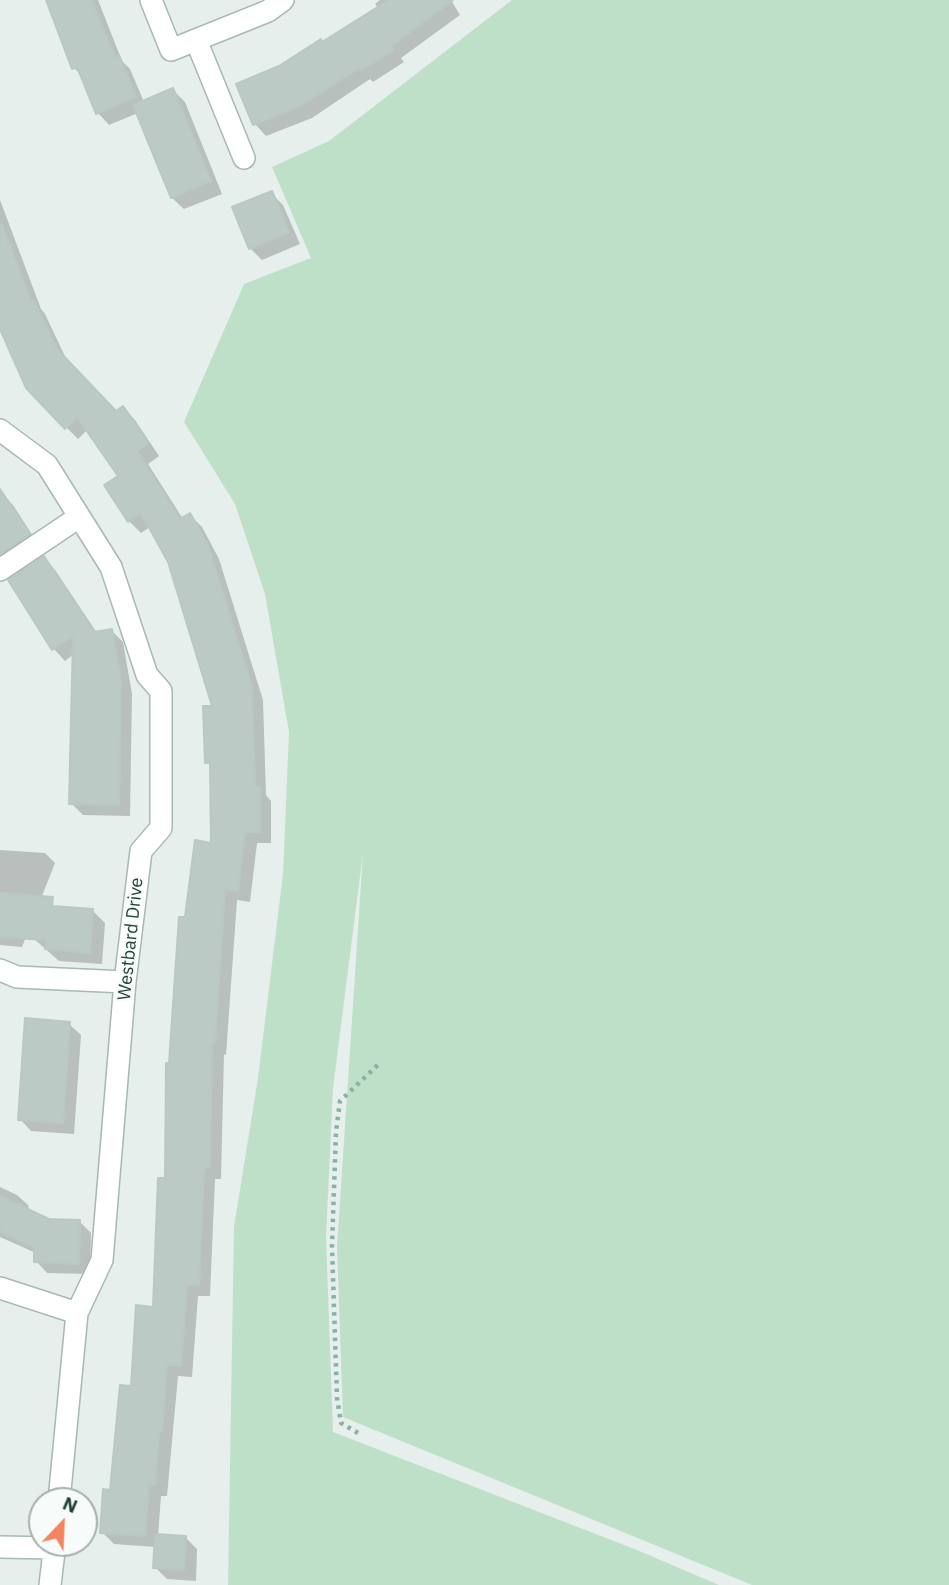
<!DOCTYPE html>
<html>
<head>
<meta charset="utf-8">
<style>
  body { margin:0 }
  #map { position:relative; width:949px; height:1585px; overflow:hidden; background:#e6efeb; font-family:"IBM Plex Sans",sans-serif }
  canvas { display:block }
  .north { position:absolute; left:28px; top:1487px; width:70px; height:70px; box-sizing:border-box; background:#f7fbf9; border:2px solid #a3b1ad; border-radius:50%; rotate:23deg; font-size:19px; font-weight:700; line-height:28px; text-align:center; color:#24423a }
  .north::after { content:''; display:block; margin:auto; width:24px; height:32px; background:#f4845f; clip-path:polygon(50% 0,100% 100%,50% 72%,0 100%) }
</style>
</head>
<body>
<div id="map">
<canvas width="949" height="1585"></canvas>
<div class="north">N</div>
</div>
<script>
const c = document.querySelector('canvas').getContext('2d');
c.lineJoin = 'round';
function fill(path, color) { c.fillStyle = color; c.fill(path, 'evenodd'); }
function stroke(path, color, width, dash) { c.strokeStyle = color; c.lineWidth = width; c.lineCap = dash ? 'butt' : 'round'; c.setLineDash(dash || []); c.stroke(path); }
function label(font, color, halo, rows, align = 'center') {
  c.font = font + ' "IBM Plex Sans",sans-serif'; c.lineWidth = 5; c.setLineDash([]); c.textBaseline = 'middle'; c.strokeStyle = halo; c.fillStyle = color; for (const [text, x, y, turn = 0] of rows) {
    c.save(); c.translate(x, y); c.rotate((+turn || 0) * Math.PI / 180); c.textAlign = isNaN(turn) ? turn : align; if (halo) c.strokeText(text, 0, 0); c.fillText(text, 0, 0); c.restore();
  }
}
fill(new Path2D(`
  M 512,0 L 949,0 L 949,1585 L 752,1585 L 343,1417 L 337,1247 L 363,853 L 333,1088 L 326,1237 L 333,1432 L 637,1550 L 719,1585 L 228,1585 L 234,1227 L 258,1078 L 283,874 L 289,732 L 265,594 L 235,504 L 184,422 L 244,284 L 311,258 L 272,167 L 329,141 Z`), '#bfe0c8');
fill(new Path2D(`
  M 47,0 L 98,0 L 122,61 L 130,69 L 144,102 L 173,90 L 185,102 L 222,194 L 184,209 L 172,198 L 138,113 L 109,125 L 98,113 L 83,77 L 74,68 Z
  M 380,0 L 451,0 L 460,15 L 401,58 L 404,62 L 373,82 L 370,79 L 312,118 L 266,136 L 255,124 L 238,85 L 280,68 L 323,43 L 379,9 L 375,4 Z
  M 271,193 L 283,205 L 300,244 L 262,260 L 250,248 Z
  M 0,200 L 41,309 L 45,314 L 70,367 L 0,325 Z
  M 41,402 L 116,413 L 123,408 L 135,420 L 159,456 L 148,464 L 183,519 L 190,515 L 202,527 L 219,559 L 263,700 L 266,795 L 271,801 L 271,843 L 257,843 L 250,902 L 237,900 L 226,1055 L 224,1054 L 221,1179 L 215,1179 L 210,1296 L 198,1296 L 192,1377 L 178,1376 L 167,1496 L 161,1496 L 158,1536 L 185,1537 L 197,1549 L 196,1581 L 167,1579 L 155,1567 L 156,1547 L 114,1544 L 102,1532 L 132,1388 L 155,1308 L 166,1180 L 171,1065 L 187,919 L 213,845 L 212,767 L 207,762 L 214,708 L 169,562 L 150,527 L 141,533 L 129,521 L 120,477 L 88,429 L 78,439 Z
  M 1,493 L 13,505 L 40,547 L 0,563 Z
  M 44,559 L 55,570 L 97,633 L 112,631 L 123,642 L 132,694 L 130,816 L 83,815 L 71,803 L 74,654 L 65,661 L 54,649 L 11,581 Z
  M 0,850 L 45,853 L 55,863 L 38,906 L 93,911 L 105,923 L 102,964 L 59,961 L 33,938 L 34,916 L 22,947 L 0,945 Z
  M 69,1024 L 81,1035 L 74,1134 L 31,1131 L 20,1119 Z
  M 0,1187 L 17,1195 L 29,1206 L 27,1211 L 49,1221 L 80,1222 L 91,1233 L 90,1274 L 47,1273 L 36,1261 L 36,1253 L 0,1237 Z`), '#0003');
const building = new Path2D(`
  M 46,0 L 91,0 L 115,57 L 119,55 L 136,97 L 96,114 L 77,67 L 72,69 Z
  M 389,0 L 453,0 L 391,46 L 394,50 L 360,71 L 358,69 L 302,105 L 253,125 L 236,84 L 279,66 L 321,39 L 322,42 Z
  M 173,88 L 211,181 L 171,198 L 133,105 Z
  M 272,191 L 289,232 L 249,249 L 232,207 Z
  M 2,225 L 31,301 L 34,300 L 56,348 L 116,411 L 123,406 L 149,443 L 137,451 L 180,519 L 190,513 L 208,545 L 252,687 L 255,787 L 260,787 L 260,832 L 245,832 L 238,891 L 225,889 L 215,1043 L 212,1043 L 210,1168 L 204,1168 L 199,1285 L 187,1285 L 181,1366 L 167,1365 L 162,1432 L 159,1432 L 155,1485 L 149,1484 L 145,1536 L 100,1533 L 103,1489 L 110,1490 L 120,1385 L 131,1386 L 136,1305 L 153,1307 L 158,1178 L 165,1178 L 166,1063 L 169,1063 L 179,917 L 185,917 L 195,840 L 211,843 L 210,763 L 205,763 L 203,706 L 212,706 L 168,562 L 141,513 L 128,522 L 104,485 L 118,476 L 77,417 L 65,429 L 26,388 L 0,329 L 0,226 Z
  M 0,489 L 30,534 L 0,554 Z
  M 44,556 L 94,632 L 112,629 L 121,682 L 119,805 L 69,804 L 73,636 L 52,650 L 8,580 Z
  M 0,893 L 53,897 L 52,906 L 93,909 L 90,953 L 45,949 L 46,940 L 0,937 Z
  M 25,1018 L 70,1022 L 63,1123 L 18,1120 Z
  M 0,1196 L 49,1219 L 80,1220 L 79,1264 L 34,1262 L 34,1247 L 0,1232 Z
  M 155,1534 L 186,1536 L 184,1570 L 153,1568 Z`);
fill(building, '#bbcac4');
stroke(building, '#b8c9c2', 2);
const minor = new Path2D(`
  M 151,0 L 171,50 L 268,11 L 283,0
  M 196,40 L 244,158
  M 0,430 L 47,465 L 111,567 L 147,675 L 161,691 L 161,828 L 141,851 L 125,982 L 102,1260 L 77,1313 L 59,1501
  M 0,570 L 79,517
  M 0,970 L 17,977 L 125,982
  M 0,1288 L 77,1313
  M 0,1547 L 54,1548
  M 50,1585 L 55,1543`);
stroke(minor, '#a8b8b2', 24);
stroke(new Path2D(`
  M 358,1433 L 341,1423 L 337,1398 L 332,1247 L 336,1132 L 340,1101 L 381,1062`), '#86b3a5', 4.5, [3.5, 5]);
stroke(minor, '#fff', 21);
label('18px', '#24423a', '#f7fbf9', [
  ["Westbard Drive",131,939,-84]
]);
</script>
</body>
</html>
